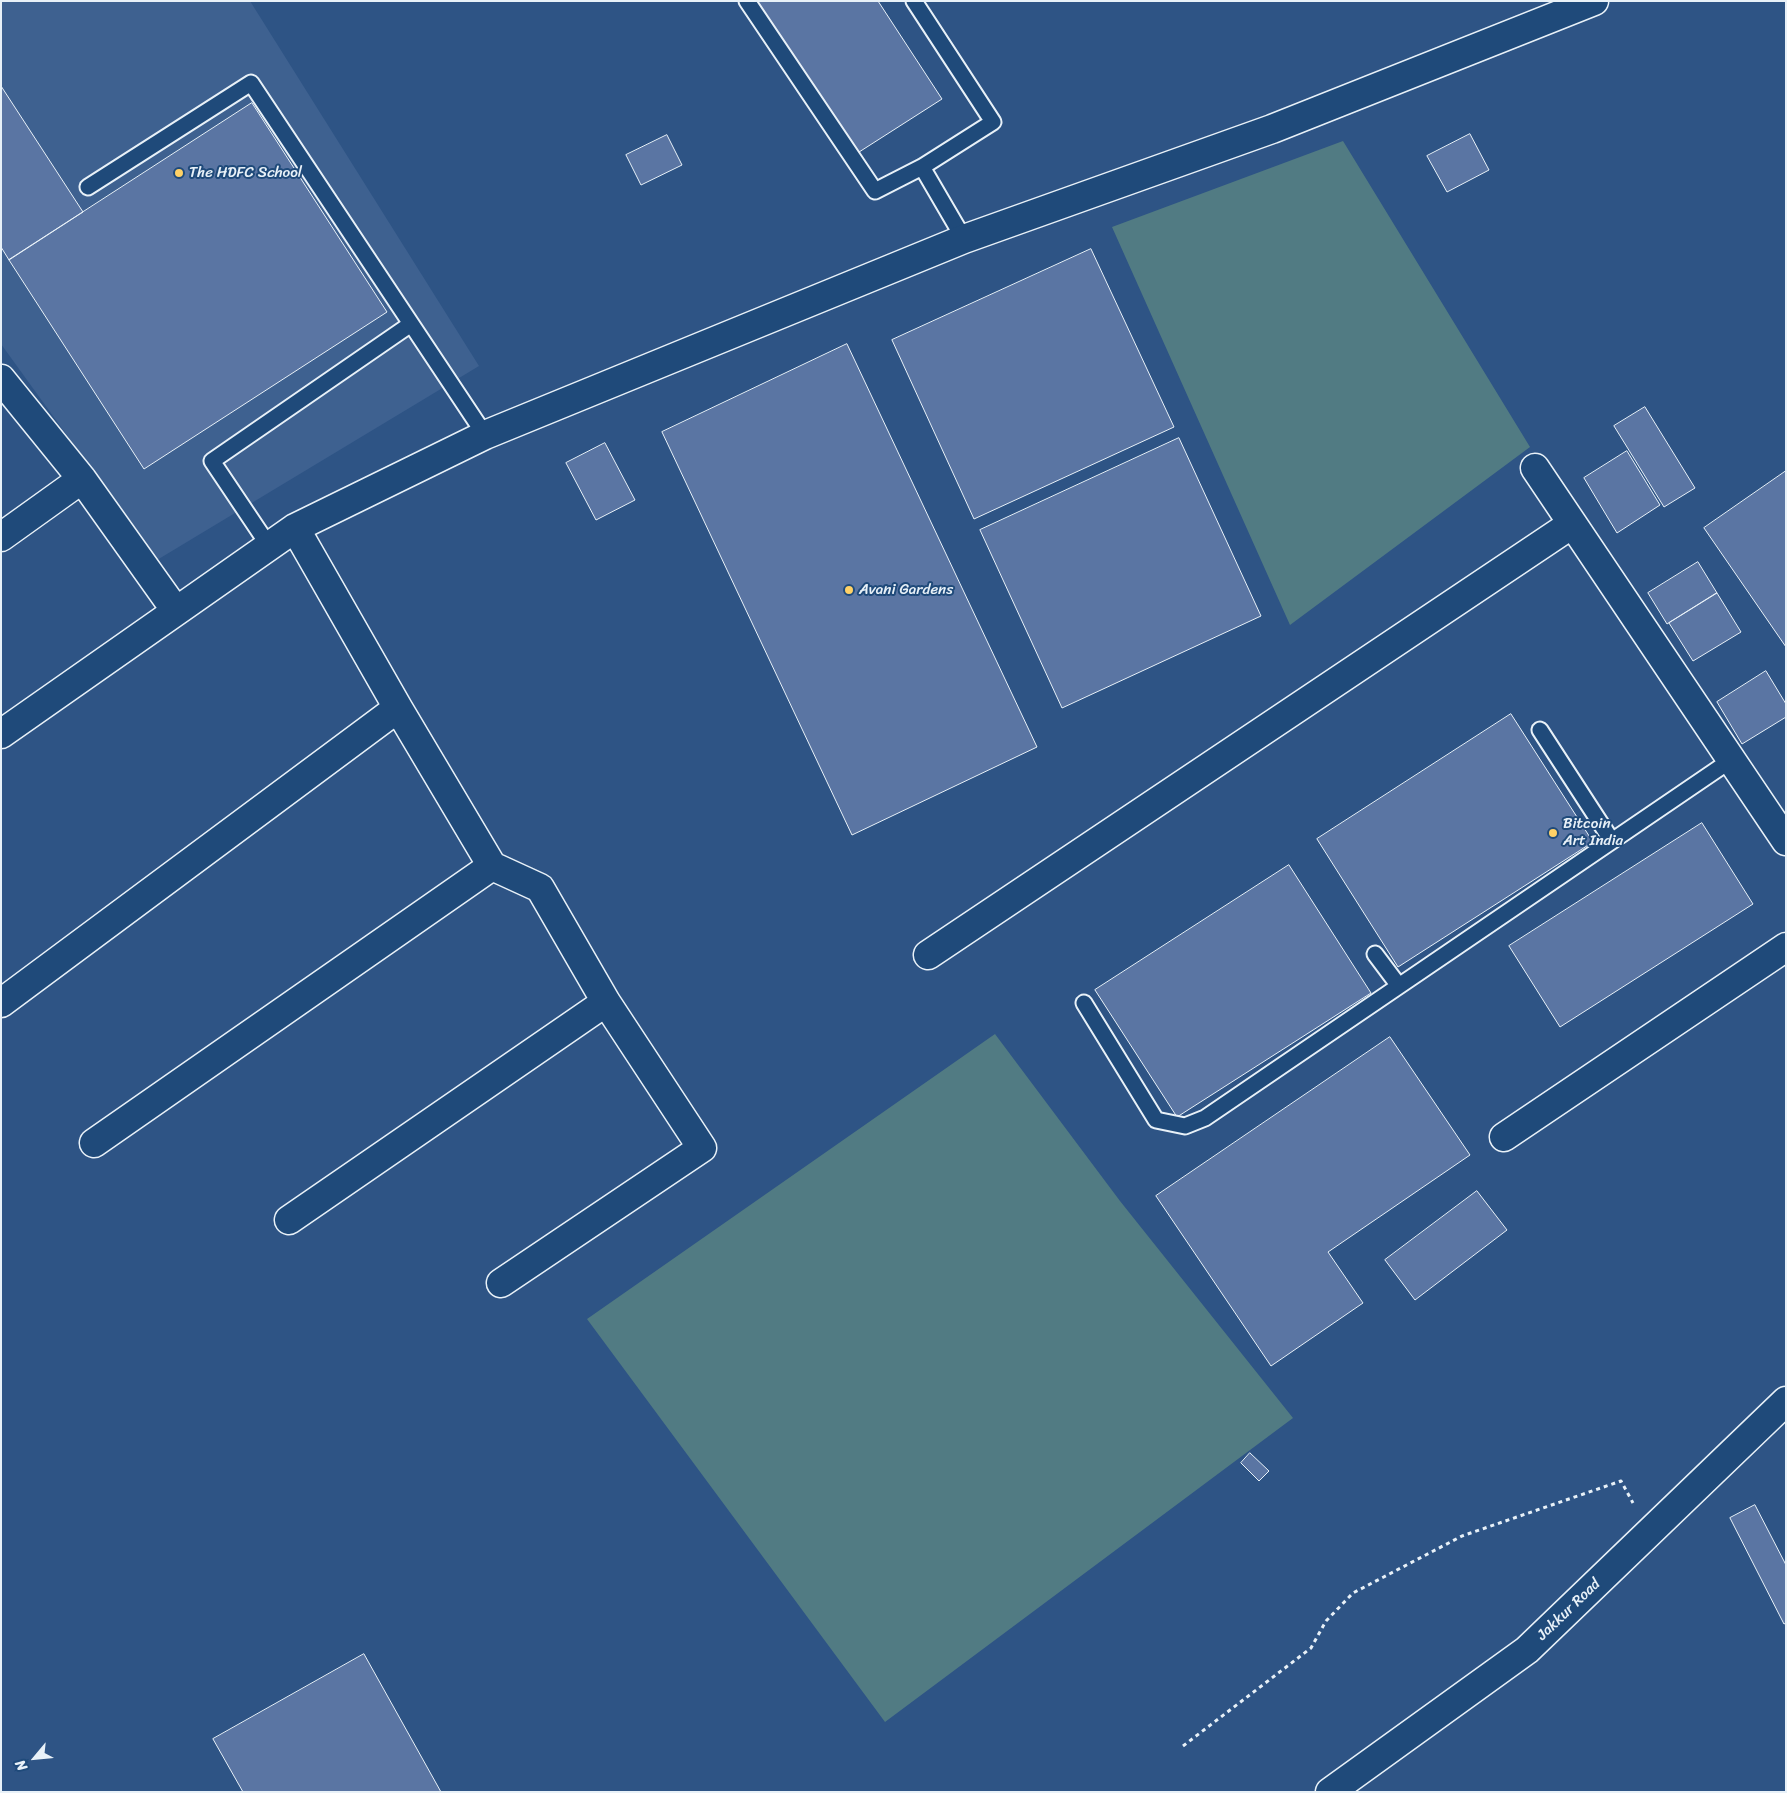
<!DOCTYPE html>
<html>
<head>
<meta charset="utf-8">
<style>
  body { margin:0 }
  #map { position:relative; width:1787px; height:1793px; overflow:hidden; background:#2e5485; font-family:Sriracha,sans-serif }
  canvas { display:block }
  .frame { position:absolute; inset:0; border:2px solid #e8f1f8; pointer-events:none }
  .north { position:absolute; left:10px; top:1733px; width:50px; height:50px; -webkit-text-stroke:4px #1f4a7a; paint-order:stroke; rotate:242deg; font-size:14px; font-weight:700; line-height:20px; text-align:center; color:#e8f1f8 }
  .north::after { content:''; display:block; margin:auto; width:18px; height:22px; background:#e8f1f8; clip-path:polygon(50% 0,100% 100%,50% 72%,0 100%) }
</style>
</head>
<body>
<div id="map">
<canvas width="1787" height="1793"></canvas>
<div class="frame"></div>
<div class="north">N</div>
</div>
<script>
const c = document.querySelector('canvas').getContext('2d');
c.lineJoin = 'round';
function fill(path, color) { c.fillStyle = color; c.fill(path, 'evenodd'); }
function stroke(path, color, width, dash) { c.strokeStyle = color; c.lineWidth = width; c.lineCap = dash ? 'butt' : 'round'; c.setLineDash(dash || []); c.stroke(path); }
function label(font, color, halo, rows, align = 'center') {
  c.font = font + ' Sriracha,sans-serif'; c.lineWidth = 4; c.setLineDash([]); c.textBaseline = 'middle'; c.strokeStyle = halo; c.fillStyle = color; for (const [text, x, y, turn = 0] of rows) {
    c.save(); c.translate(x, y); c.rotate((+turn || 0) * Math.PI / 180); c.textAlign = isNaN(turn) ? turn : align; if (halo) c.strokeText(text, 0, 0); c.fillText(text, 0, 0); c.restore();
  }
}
fill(new Path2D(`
  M 1,1 L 250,1 L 479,366 L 157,560 L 1,344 Z`), '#3e6190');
fill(new Path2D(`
  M 1343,141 L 1530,447 L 1290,625 L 1112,227 Z
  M 995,1034 L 1120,1201 L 1293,1418 L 885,1722 L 587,1319 Z`), '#517b83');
const building = new Path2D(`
  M 757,1 L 878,1 L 942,99 L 856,154 Z
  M 1,86 L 83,212 L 9,260 L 1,247 Z
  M 252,103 L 387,312 L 144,469 L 9,260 Z
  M 1470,134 L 1489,170 L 1447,192 L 1427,156 Z
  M 667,135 L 682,165 L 641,185 L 626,155 Z
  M 1091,249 L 1174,427 L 974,519 L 892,340 Z
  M 847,344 L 1037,747 L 852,835 L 662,432 Z
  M 1645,407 L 1695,488 L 1664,507 L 1614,426 Z
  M 1179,438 L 1261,616 L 1062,708 L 980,530 Z
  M 605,443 L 635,500 L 596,520 L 566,463 Z
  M 1627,451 L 1660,505 L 1617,533 L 1584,478 Z
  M 1786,471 L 1786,647 L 1704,528 Z
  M 1698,562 L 1717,593 L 1667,624 L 1648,593 Z
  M 1717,593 L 1741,632 L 1693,661 L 1669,623 Z
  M 1766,671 L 1786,704 L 1786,717 L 1742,744 L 1717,702 Z
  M 1511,714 L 1593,842 L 1398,967 L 1317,839 Z
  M 1702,823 L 1753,904 L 1560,1027 L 1509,946 Z
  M 1289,865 L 1371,993 L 1177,1117 L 1095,990 Z
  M 1390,1037 L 1470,1155 L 1328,1252 L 1363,1303 L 1271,1366 L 1156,1196 Z
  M 1477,1191 L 1507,1230 L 1415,1300 L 1385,1260 Z
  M 1250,1453 L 1269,1471 L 1259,1481 L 1241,1463 Z
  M 1755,1505 L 1786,1565 L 1786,1623 L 1784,1624 L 1730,1518 Z
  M 364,1654 L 441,1792 L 243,1792 L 213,1739 Z`);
fill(building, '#5a75a3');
stroke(building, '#e8f1f8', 1);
const service = new Path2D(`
  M 747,1 L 875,191 L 922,167 L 993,122 L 914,1
  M 922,167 L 964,239
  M 88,187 L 251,83 L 485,435
  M 269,546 L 212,461 L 411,324
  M 1540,730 L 1612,841
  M 1375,954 L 1399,986
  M 1084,1003 L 1156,1120 L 1185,1126 L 1205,1118 L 1731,760`);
const minor = new Path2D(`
  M 1,379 L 82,479 L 176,611
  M 1535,468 L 1786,841
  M 295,528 L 398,708 L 492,866 L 540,888 L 606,1002 L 702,1148 L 501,1283
  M 1,537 L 82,479
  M 1,734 L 295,528 L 485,435 L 964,239 L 1272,129 L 1594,1
  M 928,955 L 1572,524
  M 1,1003 L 398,708
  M 1504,1137 L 1786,947
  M 94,1143 L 492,866
  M 289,1220 L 606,1002`);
const tertiary = new Path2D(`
  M 1330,1792 L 1527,1650 L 1786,1401`);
stroke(service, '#e8f1f8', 19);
stroke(minor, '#e8f1f8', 31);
stroke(tertiary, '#e8f1f8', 31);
stroke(new Path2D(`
  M 1183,1746 L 1311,1648 L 1326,1621 L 1353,1593 L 1462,1536 L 1621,1481 L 1633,1503`), '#e8f1f8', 3, [4, 4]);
stroke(service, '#1f4a7a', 15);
stroke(minor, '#1f4a7a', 28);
stroke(tertiary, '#1f4a7a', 28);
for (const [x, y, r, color] of [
  [179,173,5,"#ffd166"],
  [849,590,5,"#ffd166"],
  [1553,833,5,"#ffd166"]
]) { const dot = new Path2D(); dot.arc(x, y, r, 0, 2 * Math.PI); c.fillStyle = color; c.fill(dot); stroke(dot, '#1f4a7a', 2); }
label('15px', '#e8f1f8', '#1f4a7a', [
  ["The HDFC School",189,173],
  ["Avani Gardens",859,590],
  ["Bitcoin",1563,824],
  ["Art India",1563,841]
], 'left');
label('15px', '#e8f1f8', '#1f4a7a', [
  ["Jakkur Road",1569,1610,-44]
]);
</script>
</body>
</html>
